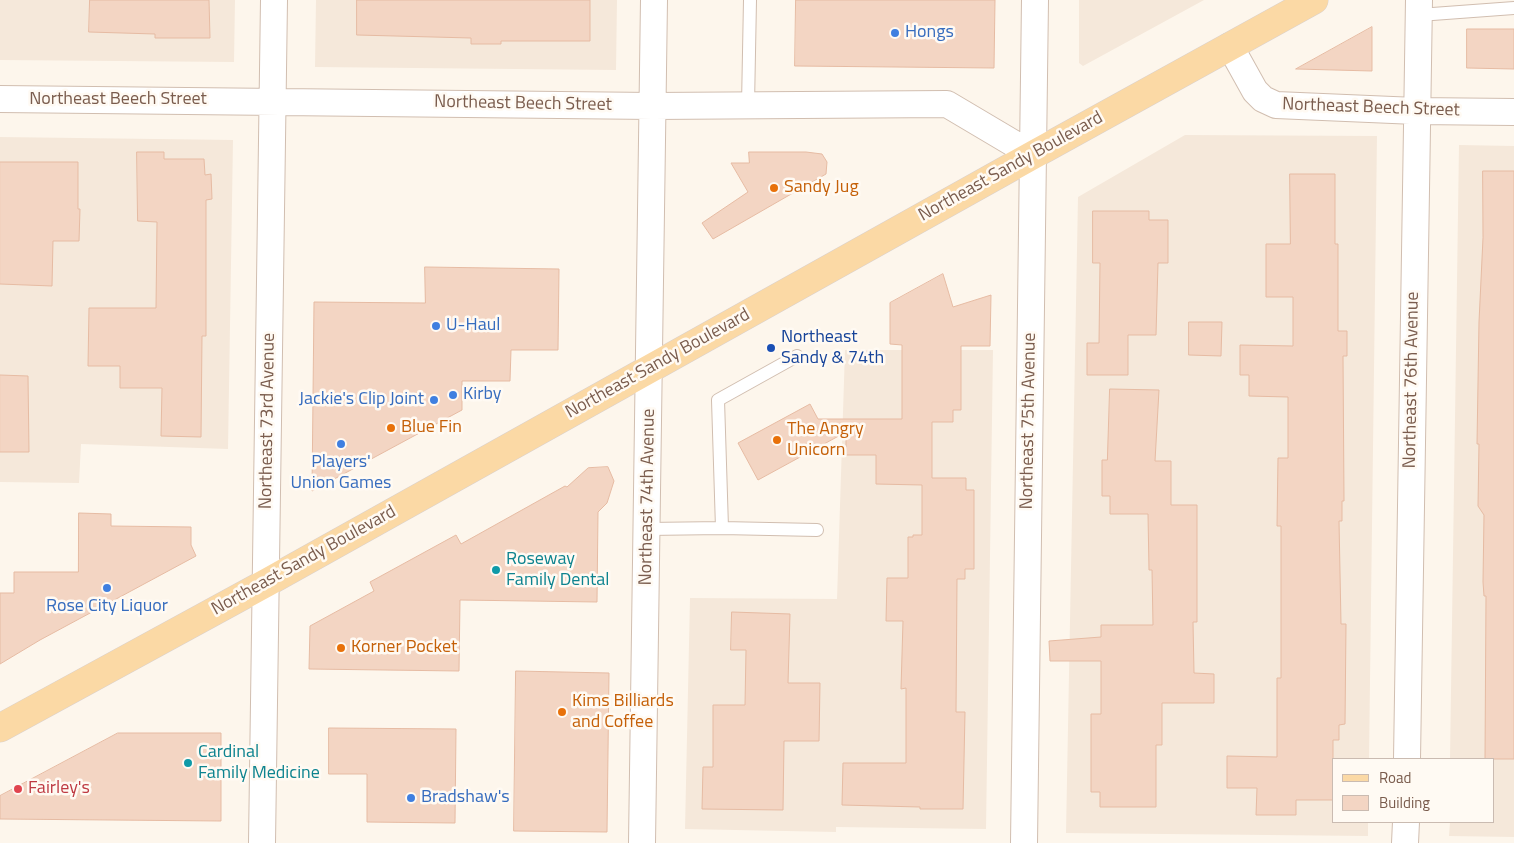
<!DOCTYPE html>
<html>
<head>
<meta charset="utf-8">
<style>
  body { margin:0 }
  #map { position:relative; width:1514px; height:843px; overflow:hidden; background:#fdf6ec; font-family:"Titillium Web",sans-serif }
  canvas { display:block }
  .legend { position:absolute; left:1332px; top:758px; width:162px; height:65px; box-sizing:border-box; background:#fffaf3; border:1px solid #cabbb1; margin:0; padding:6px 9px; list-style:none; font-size:15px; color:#7a5c4d }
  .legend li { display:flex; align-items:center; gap:10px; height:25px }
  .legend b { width:25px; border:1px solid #cabbb1 }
</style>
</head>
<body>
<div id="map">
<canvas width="1514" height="843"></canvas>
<ul class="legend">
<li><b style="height:6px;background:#fbd9a5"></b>Road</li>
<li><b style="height:14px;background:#f3d5c3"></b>Building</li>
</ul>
</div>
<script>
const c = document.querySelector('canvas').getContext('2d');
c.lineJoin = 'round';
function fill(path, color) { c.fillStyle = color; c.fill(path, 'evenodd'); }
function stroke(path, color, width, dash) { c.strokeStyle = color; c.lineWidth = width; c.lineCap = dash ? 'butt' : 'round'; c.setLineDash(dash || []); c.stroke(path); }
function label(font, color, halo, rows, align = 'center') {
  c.font = font + ' "Titillium Web",sans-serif'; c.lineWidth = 5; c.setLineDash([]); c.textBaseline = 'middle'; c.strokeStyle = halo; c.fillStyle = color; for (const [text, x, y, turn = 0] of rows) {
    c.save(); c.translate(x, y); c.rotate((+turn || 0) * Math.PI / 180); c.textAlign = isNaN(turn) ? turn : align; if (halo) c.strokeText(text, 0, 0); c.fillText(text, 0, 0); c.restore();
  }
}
fill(new Path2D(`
  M 0,0 L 235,0 L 234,62 L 0,60 Z
  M 316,0 L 617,0 L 616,70 L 315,67 Z
  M 1079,0 L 1204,0 L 1083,66 L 1079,63 Z
  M 1185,135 L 1377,136 L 1369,759 L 1333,759 L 1333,822 L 1368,822 L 1368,836 L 1066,833 L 1078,197 Z
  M 0,137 L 233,140 L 228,449 L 81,444 L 79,483 L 0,482 Z
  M 1459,145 L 1514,146 L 1514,837 L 1449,836 L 1450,822 L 1493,822 L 1493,759 L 1450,759 Z
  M 845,350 L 993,350 L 986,829 L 836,827 L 836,832 L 685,829 L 690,598 L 837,599 Z`), '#f5e8da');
const building = new Path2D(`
  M 90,0 L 209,0 L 210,38 L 155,38 L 155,34 L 89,32 Z
  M 357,0 L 590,0 L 590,41 L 501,41 L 501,44 L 471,44 L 471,38 L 357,35 Z
  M 796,0 L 995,0 L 994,68 L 795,66 Z
  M 1372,27 L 1372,71 L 1296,69 Z
  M 1467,29 L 1514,29 L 1514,69 L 1467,68 Z
  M 137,152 L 164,152 L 164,159 L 204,159 L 205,175 L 211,174 L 212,199 L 206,200 L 206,336 L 202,336 L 201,437 L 161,436 L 162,388 L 120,388 L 120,366 L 88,366 L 89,308 L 156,308 L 157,222 L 138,221 Z
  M 749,152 L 806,152 L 822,154 L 827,162 L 826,174 L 713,239 L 702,223 L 748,192 L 731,163 L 749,163 Z
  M 0,162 L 78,162 L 78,209 L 80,209 L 79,241 L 53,241 L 52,286 L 0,284 Z
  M 1483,171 L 1514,171 L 1514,759 L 1485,759 L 1486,596 L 1484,596 L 1483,582 L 1484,515 L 1478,506 L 1479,444 L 1477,444 L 1479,322 L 1483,238 Z
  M 1290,174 L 1335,174 L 1335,244 L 1338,244 L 1338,331 L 1347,331 L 1347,356 L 1343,356 L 1344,501 L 1342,501 L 1342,521 L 1339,521 L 1341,624 L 1346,624 L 1345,724 L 1339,725 L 1339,740 L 1333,740 L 1333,800 L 1296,800 L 1296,815 L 1256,815 L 1257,788 L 1227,788 L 1227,756 L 1277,757 L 1277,678 L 1281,678 L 1281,526 L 1277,526 L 1278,458 L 1288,458 L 1288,397 L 1249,396 L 1249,375 L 1240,375 L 1240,345 L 1293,346 L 1293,297 L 1266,297 L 1266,244 L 1290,244 Z
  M 1093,211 L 1149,211 L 1149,220 L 1168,220 L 1168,263 L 1158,263 L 1156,335 L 1128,335 L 1128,375 L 1087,375 L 1087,343 L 1099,343 L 1100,263 L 1093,263 Z
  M 425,267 L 559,269 L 558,350 L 511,350 L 510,381 L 462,381 L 462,410 L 312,491 L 314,302 L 425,303 Z
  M 943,274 L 953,307 L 991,295 L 990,346 L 961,346 L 961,410 L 953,410 L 953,422 L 932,422 L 932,478 L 966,478 L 966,490 L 974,490 L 974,569 L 965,569 L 965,579 L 957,579 L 956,712 L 965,712 L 963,809 L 920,809 L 920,807 L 842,805 L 843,763 L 906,763 L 906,688 L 901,689 L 903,621 L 886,621 L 887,578 L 908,578 L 908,537 L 913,537 L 913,535 L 922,535 L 922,485 L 876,484 L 876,455 L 846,455 L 846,432 L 758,480 L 738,443 L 810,404 L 818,419 L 902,419 L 902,345 L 890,344 L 890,303 Z
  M 1189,322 L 1222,322 L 1221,356 L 1189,355 Z
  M 0,375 L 28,376 L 29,452 L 0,452 Z
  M 1110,389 L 1159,390 L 1155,461 L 1171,461 L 1171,505 L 1197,505 L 1197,622 L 1193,622 L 1194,673 L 1214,674 L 1214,703 L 1162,703 L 1162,745 L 1156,745 L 1156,807 L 1100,807 L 1100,792 L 1091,792 L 1091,714 L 1101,714 L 1101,661 L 1050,661 L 1049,641 L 1101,637 L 1101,625 L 1153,625 L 1152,570 L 1149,570 L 1148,514 L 1110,514 L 1110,496 L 1102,496 L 1102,460 L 1107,460 Z
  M 608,467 L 614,481 L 607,503 L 598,512 L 597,602 L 460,600 L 459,671 L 309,669 L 310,626 L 374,591 L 370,582 L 456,535 L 461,544 L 565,486 L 567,487 L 588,468 Z
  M 79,513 L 111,514 L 111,526 L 191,527 L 191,545 L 196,556 L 40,640 L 0,664 L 0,593 L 14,593 L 14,572 L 78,572 Z
  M 732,612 L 790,614 L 788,683 L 820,683 L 819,741 L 784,741 L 783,810 L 702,809 L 703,767 L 713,767 L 713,705 L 745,705 L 746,650 L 731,650 Z
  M 516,671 L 609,673 L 607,832 L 514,831 Z
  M 329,728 L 456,729 L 455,823 L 367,822 L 367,774 L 329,774 Z
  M 118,733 L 221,733 L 221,821 L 0,819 L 0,796 Z`);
fill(building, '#f3d5c3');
stroke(building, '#e6bba3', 1);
const lane = new Path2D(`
  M 1419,15 L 1514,8
  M 748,105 L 750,0
  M 722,528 L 718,400 L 797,356
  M 647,529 L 722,528 L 817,530`);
const street = new Path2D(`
  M 1230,46 L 1255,91 L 1263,99 L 1276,105 L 1416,111 L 1514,112
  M 0,99 L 653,106 L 947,104 L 1033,155
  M 1407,759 L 1419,0
  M 262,843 L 274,0
  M 642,843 L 654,0
  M 1024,843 L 1035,0
  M 1405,843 L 1406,822`);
const primary = new Path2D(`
  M 0,728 L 266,583 L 1033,155 L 1314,0`);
stroke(lane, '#d1beb0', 14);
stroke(street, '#d1beb0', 28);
stroke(primary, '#dad1cd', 29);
stroke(lane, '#fff', 12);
stroke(street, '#fff', 26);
stroke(primary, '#fbd9a5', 28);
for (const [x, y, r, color] of [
  [895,33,5,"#3f7fe0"],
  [774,188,5,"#e8710a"],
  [436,326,5,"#3f7fe0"],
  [771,348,5,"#1a4fb4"],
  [453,395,5,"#3f7fe0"],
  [434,400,5,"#3f7fe0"],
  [391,428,5,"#e8710a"],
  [777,440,5,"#e8710a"],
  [341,444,5,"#3f7fe0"],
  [496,570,5,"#0f9aa8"],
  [107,588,5,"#3f7fe0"],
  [341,648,5,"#e8710a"],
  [562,712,5,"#e8710a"],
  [188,763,5,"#0f9aa8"],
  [18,789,5,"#e0444e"],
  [411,798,5,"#3f7fe0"]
]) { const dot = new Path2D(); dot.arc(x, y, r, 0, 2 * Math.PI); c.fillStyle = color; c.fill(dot); stroke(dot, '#fffaf3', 2); }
label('18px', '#366cbe', '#fffaf3', [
  ["Hongs",905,33],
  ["U-Haul",446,326],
  ["Kirby",463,395],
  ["Jackie's Clip Joint",424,400,"right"],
  ["Players'",341,463,"center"],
  ["Union Games",341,484,"center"],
  ["Rose City Liquor",107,607,"center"],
  ["Bradshaw's",421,798]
], 'left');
label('18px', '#7a5c4d', '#fffaf3', [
  ["Northeast Beech Street",118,100],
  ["Northeast Beech Street",523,104,1],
  ["Northeast Beech Street",1371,108,2],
  ["Northeast Sandy Boulevard",1011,167,-29],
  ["Northeast Sandy Boulevard",658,364,-29],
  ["Northeast 76th Avenue",1412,380,-89],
  ["Northeast 73rd Avenue",268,421,-89],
  ["Northeast 75th Avenue",1029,421,-89],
  ["Northeast 74th Avenue",648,497,-89],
  ["Northeast Sandy Boulevard",304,561,-29]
]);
label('18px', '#c56008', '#fffaf3', [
  ["Sandy Jug",784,188],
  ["Blue Fin",401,428],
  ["The Angry",787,430],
  ["Unicorn",787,451],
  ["Korner Pocket",351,648],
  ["Kims Billiards",572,702],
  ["and Coffee",572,723]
], 'left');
label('18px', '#164399', '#fffaf3', [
  ["Northeast",781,338],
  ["Sandy & 74th",781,359]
], 'left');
label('18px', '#0d838f', '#fffaf3', [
  ["Roseway",506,560],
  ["Family Dental",506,581],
  ["Cardinal",198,753],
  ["Family Medicine",198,774]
], 'left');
label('18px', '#be3a42', '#fffaf3', [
  ["Fairley's",28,789]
], 'left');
</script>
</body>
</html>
